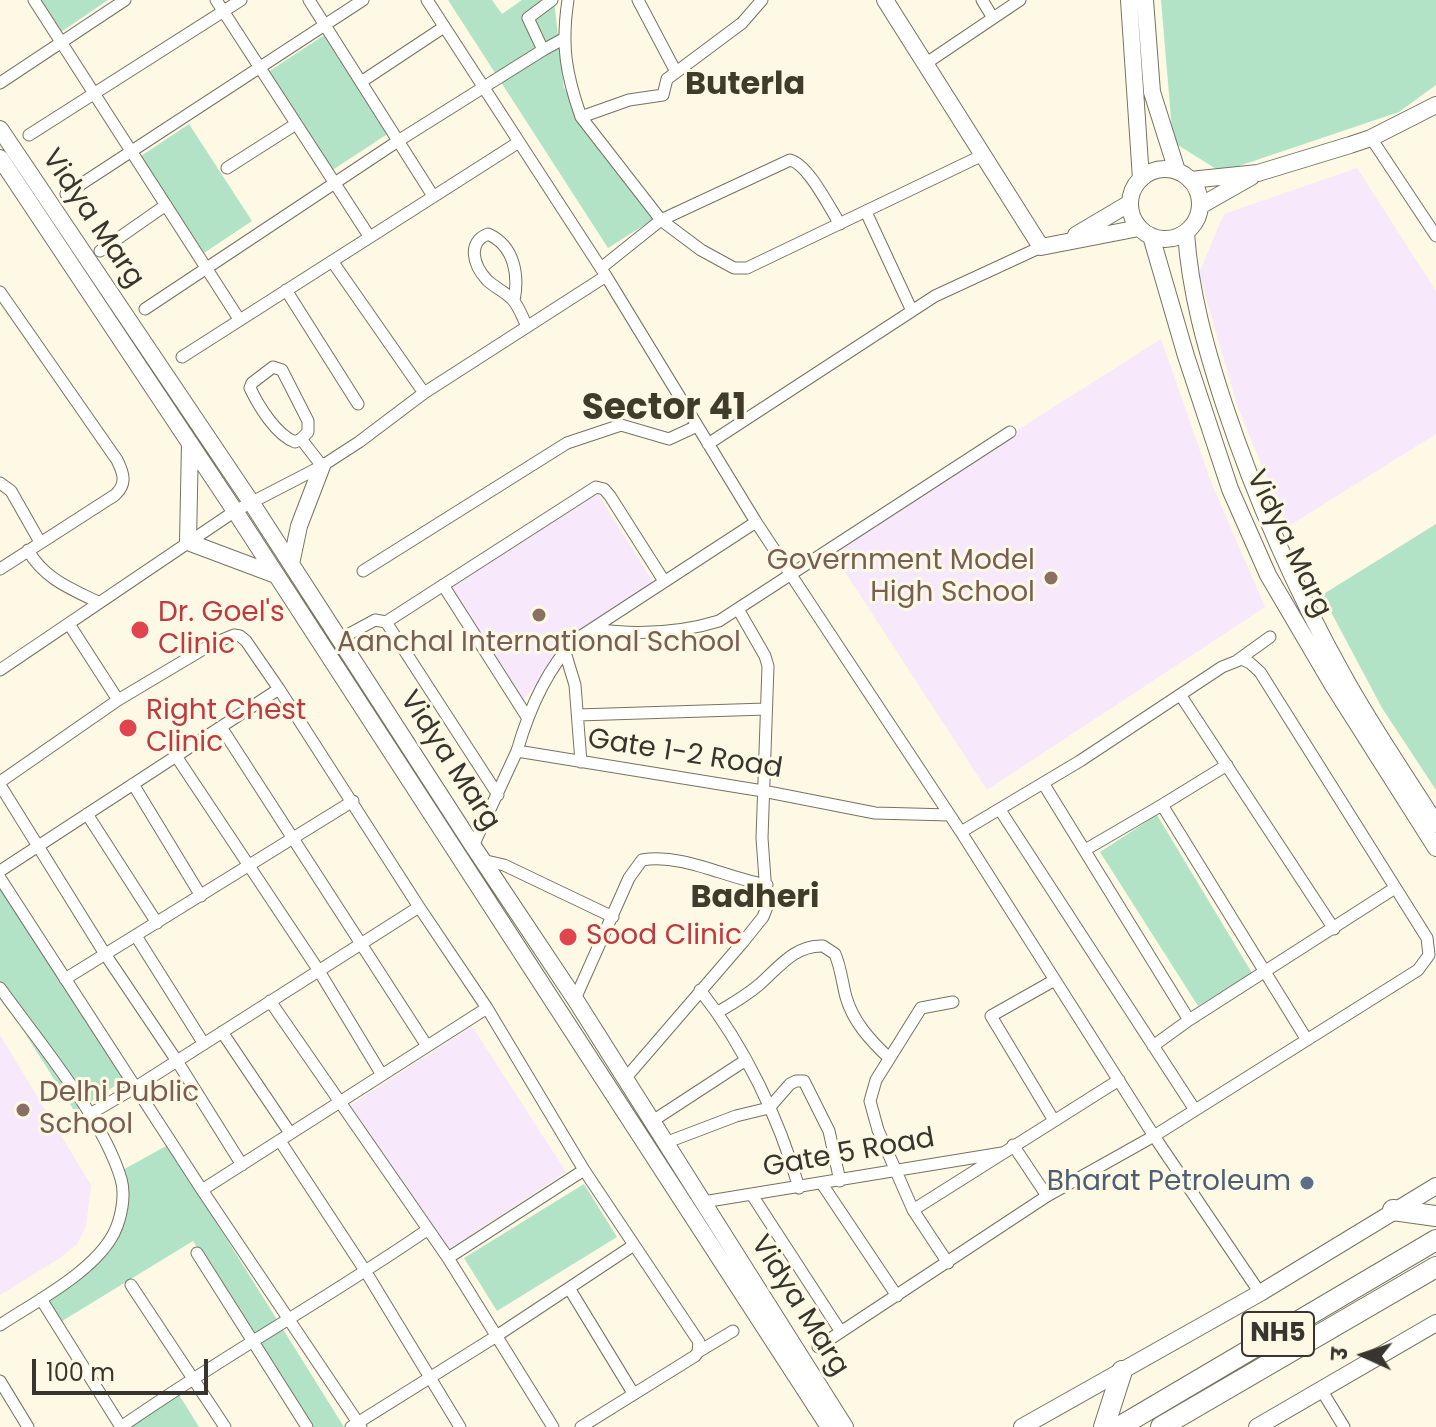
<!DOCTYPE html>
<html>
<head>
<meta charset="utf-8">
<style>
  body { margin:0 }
  #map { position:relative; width:1436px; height:1427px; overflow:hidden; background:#fdf9e5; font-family:Poppins,"Noto Sans Devanagari",sans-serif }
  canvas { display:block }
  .north { position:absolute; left:1324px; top:1315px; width:80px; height:80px; -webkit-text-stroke:6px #fdf9e5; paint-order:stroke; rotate:273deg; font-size:22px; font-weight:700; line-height:32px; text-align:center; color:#37352d }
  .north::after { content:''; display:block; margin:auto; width:28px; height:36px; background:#37352d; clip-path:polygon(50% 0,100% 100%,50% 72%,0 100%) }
  .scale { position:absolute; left:32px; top:1359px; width:176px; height:36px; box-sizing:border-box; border:4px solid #37352d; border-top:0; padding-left:10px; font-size:24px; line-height:28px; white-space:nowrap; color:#37352d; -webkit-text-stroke:6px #fdf9e5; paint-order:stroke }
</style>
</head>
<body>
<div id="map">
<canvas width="1436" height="1427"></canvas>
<div class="north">उ</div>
<div class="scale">100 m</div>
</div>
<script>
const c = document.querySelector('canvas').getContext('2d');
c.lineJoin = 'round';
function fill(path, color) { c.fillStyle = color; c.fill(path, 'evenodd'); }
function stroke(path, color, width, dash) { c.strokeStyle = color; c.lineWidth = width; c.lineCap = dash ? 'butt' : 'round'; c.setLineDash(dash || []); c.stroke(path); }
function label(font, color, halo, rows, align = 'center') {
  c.font = font + ' Poppins,sans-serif'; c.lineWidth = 6; c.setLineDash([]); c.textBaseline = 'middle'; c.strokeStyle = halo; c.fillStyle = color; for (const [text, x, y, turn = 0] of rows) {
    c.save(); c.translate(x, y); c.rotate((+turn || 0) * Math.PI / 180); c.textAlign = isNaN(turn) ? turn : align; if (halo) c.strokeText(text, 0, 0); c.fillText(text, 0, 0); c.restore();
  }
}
fill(new Path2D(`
  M 1357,168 L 1436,291 L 1436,434 L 1287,527 L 1237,405 L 1199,273 L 1224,214 Z
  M 1161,339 L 1211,482 L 1265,607 L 987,790 L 830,549 Z
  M 595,489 L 653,582 L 569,645 L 523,700 L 450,585 Z
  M 472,1026 L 566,1172 L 445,1252 L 351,1105 Z
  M 0,1035 L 91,1185 L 86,1226 L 77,1244 L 60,1258 L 0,1295 Z`), '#f7e8fb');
fill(new Path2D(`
  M 39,0 L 108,0 L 61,32 Z
  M 448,0 L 492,0 L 502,14 L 522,0 L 554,0 L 564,88 L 663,213 L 608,248 Z
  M 1161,0 L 1436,0 L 1436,85 L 1399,112 L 1221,172 L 1173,142 Z
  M 326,34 L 389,133 L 331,171 L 268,72 Z
  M 189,124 L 252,221 L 204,253 L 141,156 Z
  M 1436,524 L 1436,790 L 1382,708 L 1322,595 Z
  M 1157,815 L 1252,973 L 1198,1006 L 1100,852 Z
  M 0,887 L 124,1080 L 75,1112 L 0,994 Z
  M 168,1145 L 344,1427 L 313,1427 L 193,1241 L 54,1326 L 42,1303 L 110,1252 L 121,1227 L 119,1172 Z
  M 584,1184 L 617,1237 L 497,1311 L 464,1258 Z
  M 178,1393 L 199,1427 L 125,1427 Z`), '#b3e3c6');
const street = new Path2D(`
  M 34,0 L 239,319
  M 216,0 L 369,236
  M 309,0 L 433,196
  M 427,0 L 606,276 L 756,522 L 961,832 L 1154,1136 L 1260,1293
  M 568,0 C 561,46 566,74 581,117
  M 638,0 L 676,72
  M 762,0 L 742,23 L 667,79 L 663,95 L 629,100 L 581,117 L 661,220 L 701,250 L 734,268 L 747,268 L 983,155
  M 982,0 L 993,18
  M 543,50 L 565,38
  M 925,64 L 1020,0
  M 361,82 L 444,27
  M 0,83 L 125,0
  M 29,135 L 241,0
  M 1371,138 L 1436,236
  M 227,168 L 296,124
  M 66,194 L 363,0
  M 866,212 L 912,311
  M 100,251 L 166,205
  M 332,261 L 424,393
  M 601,268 L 661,220 L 790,160 C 808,164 829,207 840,224
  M 286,290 L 358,404
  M 0,292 L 117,460 C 124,474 127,484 115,495 L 0,569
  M 514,301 C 519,276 515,246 488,234 C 467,242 473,265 487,280 C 494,287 504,291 512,299 C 519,306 522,317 527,326
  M 145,309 L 398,141 L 543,50 L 528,18 L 552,0
  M 182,357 L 519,142
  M 301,439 L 308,432 L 308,421 L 282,370 L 273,367 L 252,383 L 250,388 C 258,405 276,435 295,442 L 301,439 L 322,466
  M 708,444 L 935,296 L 1041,247
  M 0,483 L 11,491 L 40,542
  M 28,550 C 43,578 71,589 98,602
  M 363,571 L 567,443 L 621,425 L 669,439 L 697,426
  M 443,585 L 527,717
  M 386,622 L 498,795
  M 69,624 L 118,700
  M 592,629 C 635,635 677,634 719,621 L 1010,432
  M 340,639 L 375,620 L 386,622 L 596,487 L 604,489 L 610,496 L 664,581
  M 565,652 L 575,685 L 581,762
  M 1238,660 L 1270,637
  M 0,670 L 235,511 L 322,466 L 359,442 L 424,393 L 606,276
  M 279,689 L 419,907 L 487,1008 L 584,1170 L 699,1342 L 698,1352 L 695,1356 L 581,1427
  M 1181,696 L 1334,929
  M 578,715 L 766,709
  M 221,727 L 427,1046
  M 517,751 C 528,713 546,670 575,640 L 756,522
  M 176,756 L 319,971 L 382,1075
  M 1227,765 L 1162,805 L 1307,1040
  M 0,782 L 118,700 L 212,644 L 234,635 L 240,636 L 246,641 L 279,689 L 0,871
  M 1043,783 L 1189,1020 L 1395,888
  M 133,784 L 201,896
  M 0,785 L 105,954 L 177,1061 L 242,1165
  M 1000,810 L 1195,1110
  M 87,814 L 157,923
  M 473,846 L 517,751 L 763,791 L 875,813 L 949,815
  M 1085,850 L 1162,805
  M 482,860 L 504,865 L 613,917
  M 0,878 L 202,1190 L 361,1427
  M 136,936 L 204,1044
  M 65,979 L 353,801
  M 0,988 C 38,1041 103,1118 121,1179 C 126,1195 121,1219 114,1233 C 95,1271 35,1302 0,1325
  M 700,990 C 745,1047 779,1118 799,1188
  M 575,999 L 629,878 L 642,860 C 683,853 726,878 767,885
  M 270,1001 L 448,1258 L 553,1427
  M 718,1012 C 732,1004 747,995 760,984 C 779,967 795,945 823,946 L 835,954 C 841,968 842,982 846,997 C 853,1022 871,1041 889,1058
  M 222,1032 L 290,1133
  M 1153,1046 L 1189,1020
  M 624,1080 L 743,942 L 763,917 L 767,907 L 762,838 L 768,666 L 765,656 L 738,609
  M 90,1114 L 136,1087 L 419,907
  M 1053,1119 L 991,1016 L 1053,981
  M 651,1122 L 746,1060
  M 280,1141 L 366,1272 L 460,1427
  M 665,1143 L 736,1116 L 769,1108 L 790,1084 L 796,1081 L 804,1081 L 829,1131 L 840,1181
  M 1013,1145 L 1047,1196
  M 822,1184 L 897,1296
  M 202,1190 L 487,1008
  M 752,1195 L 841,1332
  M 703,1202 L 1002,1153
  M 913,1210 L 1119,1080
  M 197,1253 L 307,1427
  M 448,1258 L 584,1170
  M 948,1263 L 913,1210 L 878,1130 L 870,1101 L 876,1080 L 921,1008 L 953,1002
  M 131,1285 L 225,1427
  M 569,1288 L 633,1393
  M 41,1299 L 121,1427
  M 818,1347 L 1047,1196 L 1154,1136 L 1418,970 L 1429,955 L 1427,938 L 1260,672 L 1250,663 L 1242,659 L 1222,667 L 1080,761 L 961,832
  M 698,1352 L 733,1331
  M 0,1381 L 28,1427
  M 1322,1391 L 1344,1427
  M 121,1427 C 221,1357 327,1299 427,1230
  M 351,1427 L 495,1337 L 634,1245`);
const secondary = new Path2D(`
  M 885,0 L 1041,247 L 1139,228
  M 1129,0 L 1141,179
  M 1145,0 L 1152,92 L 1177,171
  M 0,129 L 251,502 L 473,846 L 575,999 L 845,1427
  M 0,158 L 235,511 L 829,1427
  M1130 204a35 35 0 1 1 70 0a35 35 0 1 1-70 0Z
  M 1190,180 L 1258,173 L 1350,145 L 1371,138 L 1436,105
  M 1200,206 L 1251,177
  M 1186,233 C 1190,292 1206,349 1224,404 C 1256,500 1294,587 1343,675 C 1371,726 1405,775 1436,824
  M 1076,235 L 1130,203
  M 1151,236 L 1186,356 L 1230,489 L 1268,575 L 1332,684 L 1436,848
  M 190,443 L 188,542 L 276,575
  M 291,564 L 299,526 L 322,466
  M 1022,1427 L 1260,1293 L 1436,1186
  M 1257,1427 L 1436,1323`);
const highway = new Path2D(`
  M 1393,1210 L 1436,1216
  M 1104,1427 L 1122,1371
  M 1119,1427 L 1436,1240
  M 1161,1427 L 1436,1267`);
stroke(street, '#767362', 13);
stroke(secondary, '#767362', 18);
stroke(highway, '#767362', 22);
stroke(street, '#fff', 11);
stroke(secondary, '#fff', 16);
stroke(highway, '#fff', 20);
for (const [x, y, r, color] of [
  [1051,578,8,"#8d6e63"],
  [539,615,8,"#8d6e63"],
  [140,630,10,"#e0444e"],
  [128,728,10,"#e0444e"],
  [568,937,10,"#e0444e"],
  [23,1110,8,"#8d6e63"],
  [1307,1183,8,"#5c6f8a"]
]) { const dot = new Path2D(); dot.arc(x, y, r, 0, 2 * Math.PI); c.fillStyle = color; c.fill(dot); stroke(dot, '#fdf9e5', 3); }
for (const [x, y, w] of [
  [1278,1334,72]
]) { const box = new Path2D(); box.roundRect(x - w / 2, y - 22, w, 44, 6); c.fillStyle = '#fdf9e5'; c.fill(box); stroke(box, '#37352d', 2); }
label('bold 26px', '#37352d', null, [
  ["NH5",1278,1334]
]);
label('28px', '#37352d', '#fdf9e5', [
  ["Vidya Marg",92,219,56],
  ["Vidya Marg",1288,544,64],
  ["Gate 1-2 Road",685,755,9],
  ["Vidya Marg",449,761,57],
  ["Gate 5 Road",849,1154,-10],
  ["Vidya Marg",799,1306,58]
]);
label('28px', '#785e54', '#fdf9e5', [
  ["Government Model",1035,562],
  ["High School",1035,594],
  ["Aanchal International School",539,644,"center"],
  ["Delhi Public",39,1094,"left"],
  ["School",39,1126,"left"]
], 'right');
label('28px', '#be3a42', '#fdf9e5', [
  ["Dr. Goel's",158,614],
  ["Clinic",158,646],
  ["Right Chest",146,712],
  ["Clinic",146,744],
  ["Sood Clinic",586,937]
], 'left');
label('28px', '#4e5e75', '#fdf9e5', [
  ["Bharat Petroleum",1291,1183]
], 'right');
label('bold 32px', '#3f3c2c', '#fdf9e5', [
  ["Buterla",745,86],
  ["Badheri",755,899]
]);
label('bold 36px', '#3f3c2c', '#fdf9e5', [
  ["Sector 41",664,410]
]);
</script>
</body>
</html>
